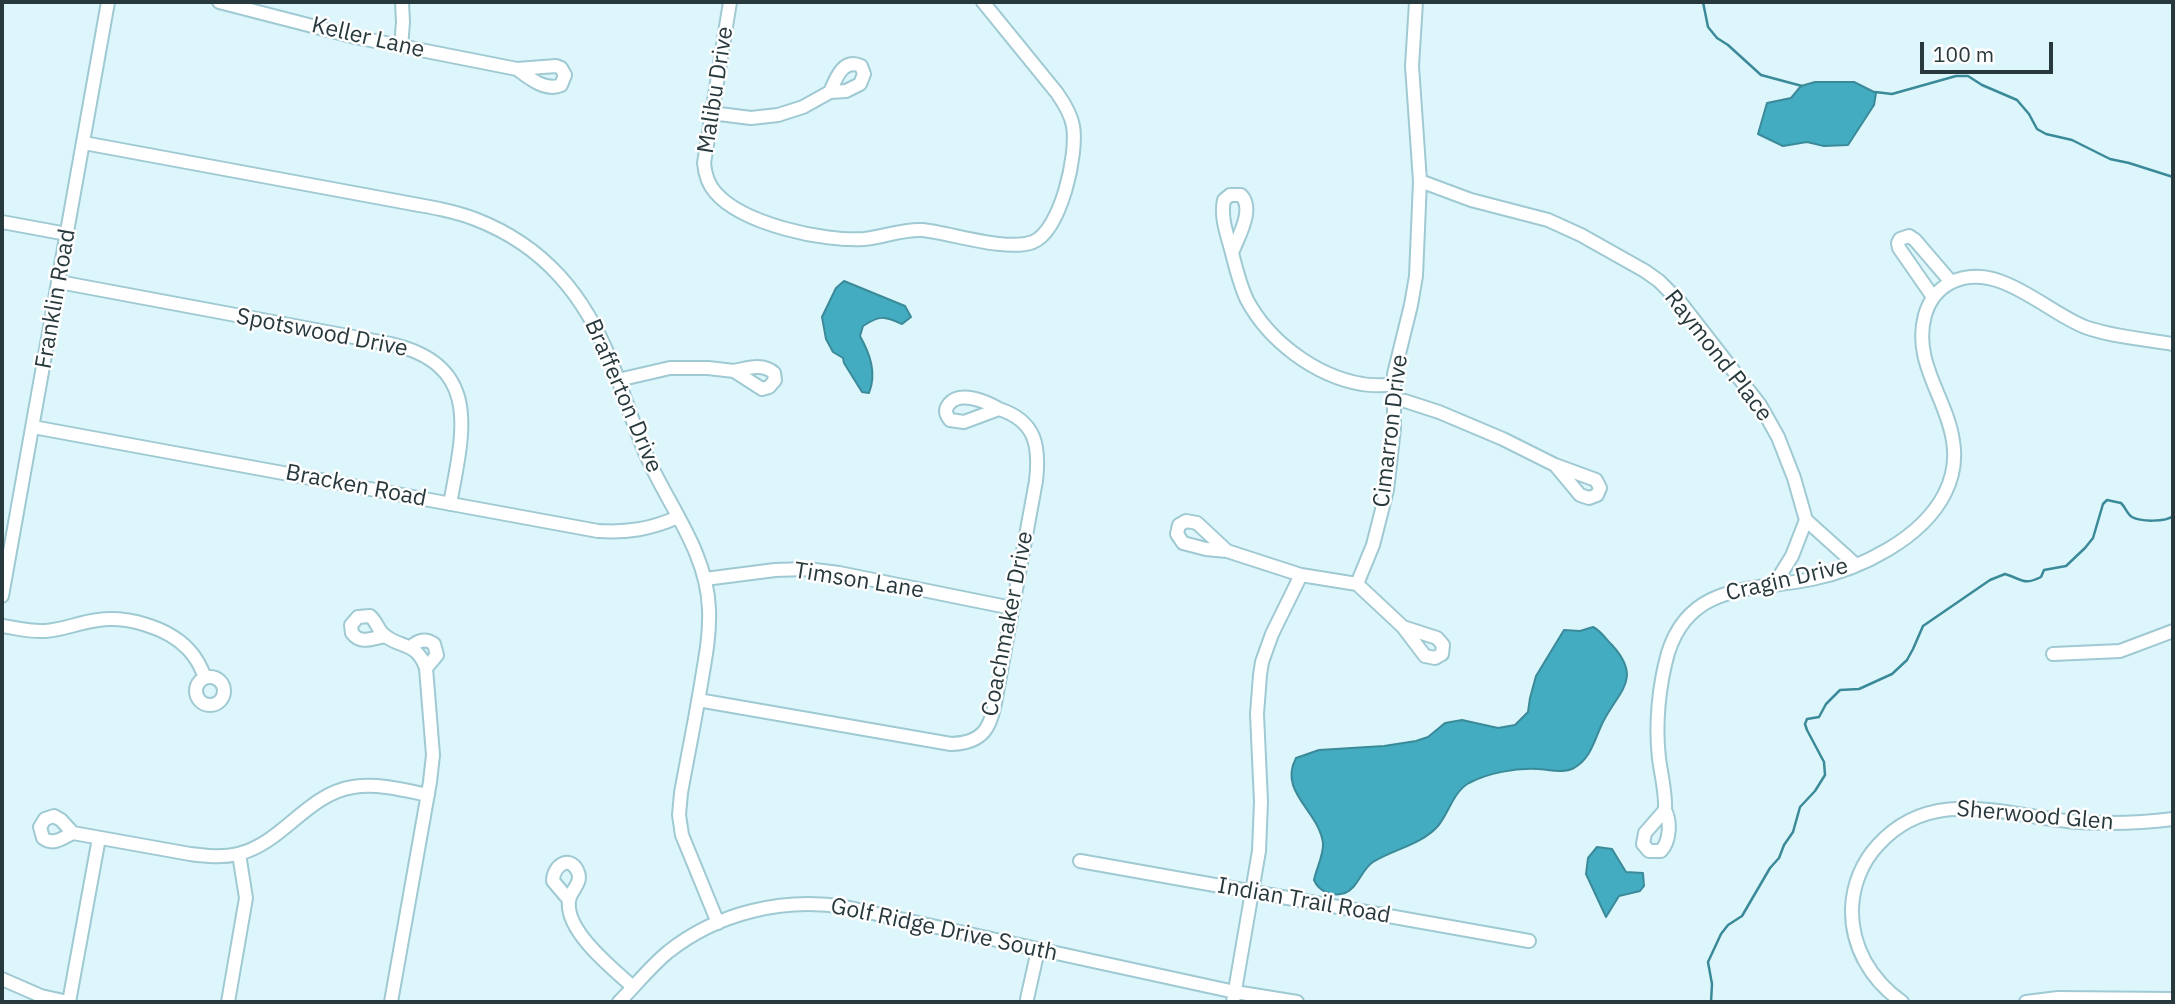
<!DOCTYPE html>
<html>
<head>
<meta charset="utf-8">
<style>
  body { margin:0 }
  #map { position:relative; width:2175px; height:1004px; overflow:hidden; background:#ddf6fc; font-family:"IBM Plex Sans",sans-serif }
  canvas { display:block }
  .frame { position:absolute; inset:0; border:4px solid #28393d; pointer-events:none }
  .scale { position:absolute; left:1920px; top:42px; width:133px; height:32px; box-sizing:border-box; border:4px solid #28393d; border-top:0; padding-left:9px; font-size:21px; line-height:24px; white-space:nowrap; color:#28393d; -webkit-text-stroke:5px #fefefe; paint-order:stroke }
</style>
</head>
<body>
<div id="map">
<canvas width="2175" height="1004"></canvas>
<div class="frame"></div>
<div class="scale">100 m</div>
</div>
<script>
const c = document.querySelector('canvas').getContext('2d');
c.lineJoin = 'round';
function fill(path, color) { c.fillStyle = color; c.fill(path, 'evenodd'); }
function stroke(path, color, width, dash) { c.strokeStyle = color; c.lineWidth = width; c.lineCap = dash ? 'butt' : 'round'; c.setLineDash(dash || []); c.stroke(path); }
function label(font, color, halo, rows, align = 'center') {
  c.font = font + ' "IBM Plex Sans",sans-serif'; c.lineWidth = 5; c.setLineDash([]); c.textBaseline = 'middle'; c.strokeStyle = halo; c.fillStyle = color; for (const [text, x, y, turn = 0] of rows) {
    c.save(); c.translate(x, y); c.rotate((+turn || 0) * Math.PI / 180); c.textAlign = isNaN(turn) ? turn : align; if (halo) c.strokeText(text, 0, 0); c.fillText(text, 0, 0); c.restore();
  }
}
const water = new Path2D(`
  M 1815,82 L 1854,82 L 1876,93 L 1874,105 L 1848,145 L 1824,146 L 1807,142 L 1783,146 L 1758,134 L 1767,103 L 1791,98 L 1801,86 Z
  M 844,281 L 905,306 L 911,317 L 902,324 C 884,316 880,315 863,326 L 860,336 C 870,354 877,373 869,393 L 862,392 L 844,363 L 843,358 L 833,352 L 826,339 L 822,317 L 836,288 Z
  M 1593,627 C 1601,631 1606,639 1612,645 C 1644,680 1617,692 1602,724 C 1594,741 1591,758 1574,768 C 1563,774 1548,769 1537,769 C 1515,768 1488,773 1469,783 C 1453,792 1449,813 1438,826 C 1421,845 1394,849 1373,862 C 1361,870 1358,888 1345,893 C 1333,897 1319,892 1314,880 C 1316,869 1324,855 1323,843 C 1319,811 1278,792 1296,758 L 1319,750 L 1384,746 L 1416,741 L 1428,737 L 1445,723 L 1462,720 L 1498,728 L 1515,725 L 1528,712 L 1530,698 L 1536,676 L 1564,630 L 1580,631 Z
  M 1597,847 L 1612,849 L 1626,872 L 1643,873 L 1644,886 L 1640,891 L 1619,896 L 1606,917 L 1586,874 L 1588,858 Z`);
fill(water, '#43acc0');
stroke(water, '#3b8a99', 2);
stroke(new Path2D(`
  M 1703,2 L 1708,27 L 1717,38 L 1728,45 L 1761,75 L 1802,86
  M 1875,92 L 1892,94 L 1956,76 L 1968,76 L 1982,85 L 2017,100 L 2029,114 L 2037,129 L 2046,134 L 2072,140 L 2110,159 L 2129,163 L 2173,177
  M 1711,1002 L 1712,984 L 1708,962 L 1721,934 L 1728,925 L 1742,916 L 1770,868 L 1779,858 L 1784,845 L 1793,832 L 1800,807 L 1815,791 L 1825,775 L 1824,762 L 1807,730 L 1805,724 L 1807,719 L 1819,717 L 1826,704 L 1840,690 L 1859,689 L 1892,674 L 1907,660 L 1913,649 L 1923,626 L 1990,580 L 2005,574 C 2022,579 2023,586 2041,577 L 2044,570 L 2066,566 L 2085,548 L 2093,538 L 2103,504 L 2107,500 L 2121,503 C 2126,508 2127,514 2132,517 C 2141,522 2166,522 2173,516`), '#3b8a99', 2.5);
const minor = new Path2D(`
  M 219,2 L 355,37 L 517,69 L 556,66 L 561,68 L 565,75 L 561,85 C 546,92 529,78 517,69
  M 730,2 L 704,163 C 705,174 708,184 715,192 C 742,224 824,242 864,239 C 884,237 902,229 922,230 C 952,233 1006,252 1033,242 C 1061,230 1078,154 1073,126 C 1071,114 1064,103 1057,93 L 983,2
  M 401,47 L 403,22 L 402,2
  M 711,113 L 751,118 L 778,115 L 803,107 L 830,92 L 846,91 L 860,84 L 864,74 L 861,66 C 843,58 836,78 830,92
  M 84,143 L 408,203 C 431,207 454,211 475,219 C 545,246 585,296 612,364 C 625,396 634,428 648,459 C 670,508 707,553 709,609 C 710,633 706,655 702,678 C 696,716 688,754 681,793 L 679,815 L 682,835 L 718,923
  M 1420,181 L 1471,200 L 1548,220 L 1581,235 L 1645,271 L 1659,281 L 1680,302 L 1760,405 L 1778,437 L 1794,478 L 1806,520 L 1792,556 L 1774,585
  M 2,222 L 67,234
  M 1232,253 C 1238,237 1255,209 1241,195 L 1230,195 L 1224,200 C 1220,218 1228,237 1232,253 C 1236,269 1240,285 1247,300 C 1269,341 1315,376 1362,384 C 1372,386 1383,385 1394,385
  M 59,282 L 391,344 C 483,365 463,433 450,504
  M 1933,297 L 1899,248 L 1898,243 L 1900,239 L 1909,236 L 1915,240 L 1951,282
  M 618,380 L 670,368 L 708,368 L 734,371 L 762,389 L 769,387 L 775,380 L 774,373 C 763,363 748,368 734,371
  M 1395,400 L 1405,401 L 1439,412 L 1503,439 L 1555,465 L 1580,495 L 1589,498 L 1597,495 L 1600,488 L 1596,480 L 1555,465
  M 33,427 L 598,531 C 627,533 651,529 678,517
  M 1806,520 L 1856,565
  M 1227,551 L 1206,549 L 1183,543 L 1177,534 L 1179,525 L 1186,521 L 1197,523 L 1227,551 L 1301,575 L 1357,584
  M 705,579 L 775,570 L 807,569 L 839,573 L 1012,608
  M 1357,584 L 1373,545 L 1387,490 L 1394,428 L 1394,374 L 1411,305 L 1416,276 L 1420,181 L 1412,66 L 1416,2
  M 1357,584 L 1403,627 L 1425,656 L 1435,658 L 1442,654 L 1443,645 L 1437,638 L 1403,627
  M 2,596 L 108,2
  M 2,626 C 16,628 30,632 45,631 C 63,630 80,622 98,620 C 127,616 167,627 188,649 C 196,657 200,666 205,677
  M 385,636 C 372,638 361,645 352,633 L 351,625 L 358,617 L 370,616 C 376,621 378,629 383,634 C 399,649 416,640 426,668 L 433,755 L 430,782 L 391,1002
  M 411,647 C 418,640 426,638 434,644 L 437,655 L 426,668
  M 2053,654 L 2120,651 L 2173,631
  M196 691a14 14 0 1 1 28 0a14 14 0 1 1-28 0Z
  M 698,700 L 951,744 C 984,743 991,727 996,698 L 1036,481 C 1040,446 1036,421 999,409 L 964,422 L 950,420 C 946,415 944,410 949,404 C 960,390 987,402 999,409
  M 1665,810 L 1645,833 L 1643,844 L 1649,851 L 1661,851 C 1670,841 1671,822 1665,810 C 1666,792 1661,775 1659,758 C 1655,724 1659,685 1668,653 C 1690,582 1753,591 1812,579 C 1860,569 1922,539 1945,493 C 1953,477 1956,459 1953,441 C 1947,398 1912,362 1925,315 C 1929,301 1937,290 1950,283 C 1997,259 2044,311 2085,327 C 2113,337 2145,339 2173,344
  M 54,816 L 61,820 L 73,833 C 62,838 54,846 43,838 L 40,827 L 45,819 Z
  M 73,833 L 190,854 C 206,856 222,858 238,854 C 283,843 307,794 353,787 C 378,783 404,790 428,795
  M 1080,861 L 1529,941
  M 569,900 L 553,881 C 553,866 569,855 577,870 C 584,883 570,890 569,901 C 565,931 613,969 633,987
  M 2,979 L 41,996 L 68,1002
  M 1027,999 L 1038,950
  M 69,1002 L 99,838
  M 228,1002 L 246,898 L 239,854
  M 619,1002 C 635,986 650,967 668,952 C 717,913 783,897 845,907 L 1235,992 L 1297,1002
  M 1233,1002 L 1259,851 L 1261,802 L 1257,714 L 1260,675 L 1262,662 L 1272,634 L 1301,575
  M 1902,1002 C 1871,980 1851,947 1852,908 C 1853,885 1862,862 1878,845 C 1933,784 2008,817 2078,822 C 2110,824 2142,823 2173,819
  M 2026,1002 L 2058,998 L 2173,999`);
stroke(minor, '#9fc9d3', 16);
stroke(minor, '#fff', 12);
label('23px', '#28393d', '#fefefe', [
  ["Keller Lane",368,38,13],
  ["Malibu Drive",716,90,-81],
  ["Franklin Road",56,299,-80],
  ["Spotswood Drive",322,333,11],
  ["Raymond Place",1718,356,52],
  ["Brafferton Drive",623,396,67],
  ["Cimarron Drive",1391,431,-83],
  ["Bracken Road",356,486,11],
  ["Cragin Drive",1787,580,-13],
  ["Timson Lane",859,581,9],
  ["Coachmaker Drive",1008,624,-79],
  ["Sherwood Glen",2035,816,5],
  ["Indian Trail Road",1304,901,10],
  ["Golf Ridge Drive South",944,930,12]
]);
</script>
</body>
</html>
